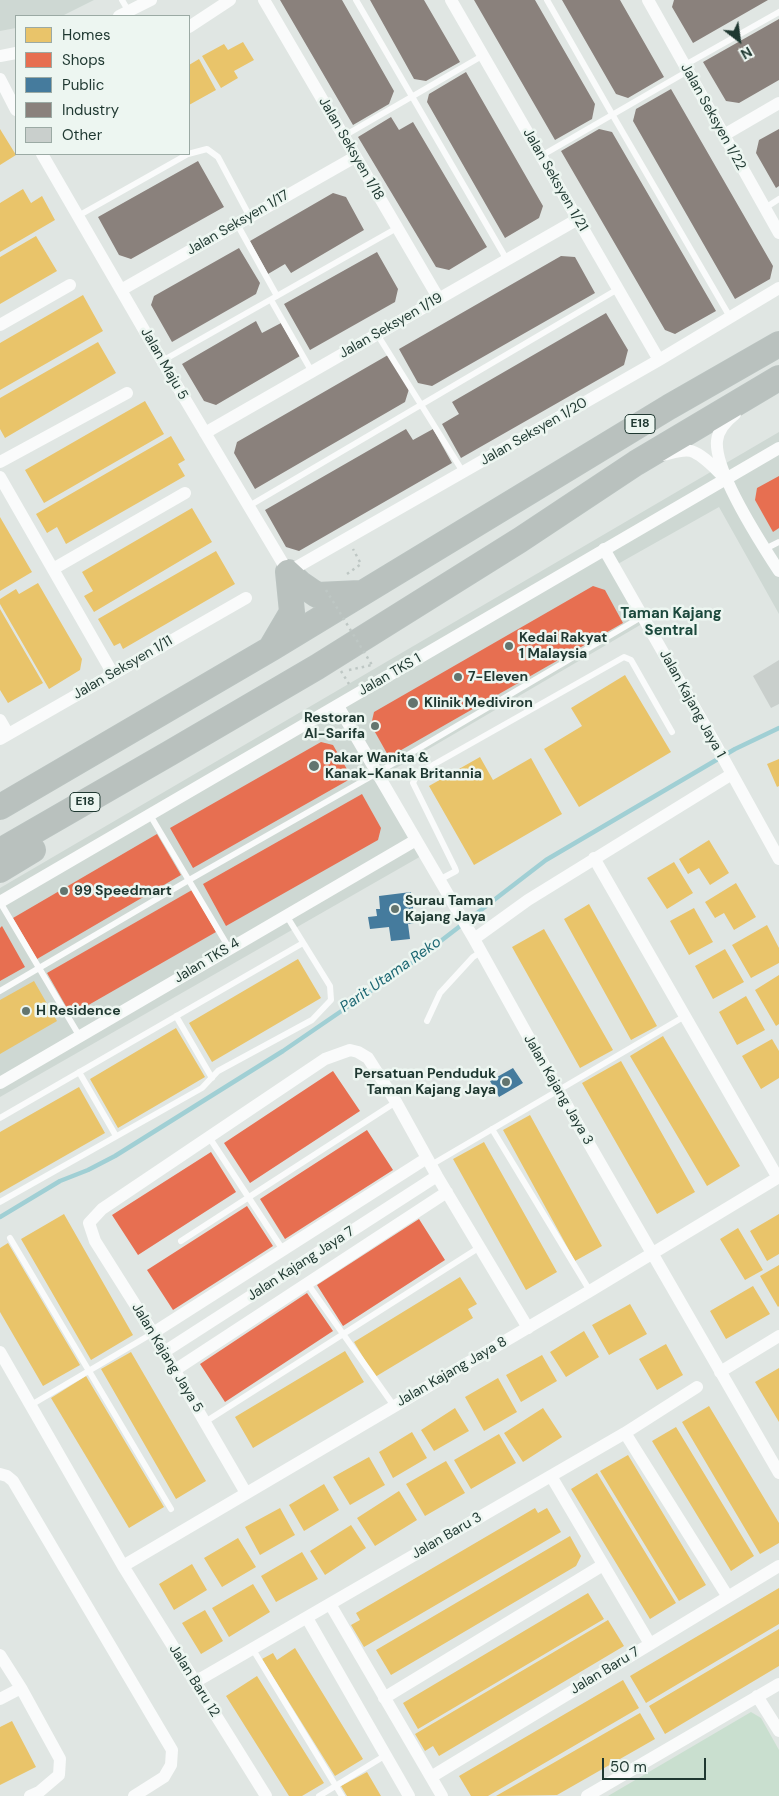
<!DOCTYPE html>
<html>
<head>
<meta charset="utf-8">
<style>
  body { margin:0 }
  #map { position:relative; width:779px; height:1796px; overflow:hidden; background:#e0e6e3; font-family:"DM Sans",sans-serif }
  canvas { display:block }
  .legend { position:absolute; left:15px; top:15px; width:175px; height:140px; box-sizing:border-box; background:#edf6f1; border:1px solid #9baaa4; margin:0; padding:6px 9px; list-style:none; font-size:15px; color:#1f3831 }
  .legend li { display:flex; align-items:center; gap:10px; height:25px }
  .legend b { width:25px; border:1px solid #9baaa4 }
  .north { position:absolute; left:714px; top:15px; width:50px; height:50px; -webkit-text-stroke:4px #edf6f1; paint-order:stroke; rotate:150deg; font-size:14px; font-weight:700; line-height:20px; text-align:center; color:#1f3831 }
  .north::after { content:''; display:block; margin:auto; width:18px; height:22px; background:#1f3831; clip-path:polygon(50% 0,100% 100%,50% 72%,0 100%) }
  .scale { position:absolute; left:602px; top:1758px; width:104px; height:22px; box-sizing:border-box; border:2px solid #1f3831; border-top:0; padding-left:6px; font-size:15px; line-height:18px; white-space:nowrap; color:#1f3831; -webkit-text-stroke:4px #edf6f1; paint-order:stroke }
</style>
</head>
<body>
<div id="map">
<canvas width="779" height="1796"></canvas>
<ul class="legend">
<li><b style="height:14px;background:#e9c46a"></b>Homes</li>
<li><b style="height:14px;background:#e76f51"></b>Shops</li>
<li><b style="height:14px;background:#457b9d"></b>Public</li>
<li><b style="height:14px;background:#8a817c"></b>Industry</li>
<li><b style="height:14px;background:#c9cfcc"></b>Other</li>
</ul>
<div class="north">N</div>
<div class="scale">50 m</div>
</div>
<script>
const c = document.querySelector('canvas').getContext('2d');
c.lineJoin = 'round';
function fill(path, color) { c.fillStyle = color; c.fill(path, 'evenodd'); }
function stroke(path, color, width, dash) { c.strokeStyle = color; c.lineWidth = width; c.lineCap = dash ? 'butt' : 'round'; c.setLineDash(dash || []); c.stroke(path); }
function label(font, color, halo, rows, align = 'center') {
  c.font = font + ' "DM Sans",sans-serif'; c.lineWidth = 5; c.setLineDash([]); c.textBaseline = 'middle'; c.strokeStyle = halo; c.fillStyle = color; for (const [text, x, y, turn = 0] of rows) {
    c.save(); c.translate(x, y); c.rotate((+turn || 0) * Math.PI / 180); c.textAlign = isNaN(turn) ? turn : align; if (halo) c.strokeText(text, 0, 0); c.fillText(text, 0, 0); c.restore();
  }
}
fill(new Path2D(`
  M 0,0 L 94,0 L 62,16 L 16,16 L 16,28 L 0,31 Z
  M 779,432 L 779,614 L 719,507 L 616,565 L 647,621 L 379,778 L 423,855 L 0,1097 L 0,888 Z`), '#ced8d3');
fill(new Path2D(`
  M 751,1712 L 761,1718 L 779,1750 L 779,1796 L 608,1796 Z`), '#c9dfcf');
fill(new Path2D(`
  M 243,42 L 254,60 L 234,71 L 238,78 L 221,88 L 202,56 L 224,44 L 228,50 Z
  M 199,59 L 216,90 L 189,105 L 189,65 Z
  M 0,129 L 16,155 L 0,165 Z
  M 23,189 L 31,203 L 42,196 L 55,220 L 0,252 L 0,203 Z
  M 36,236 L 57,271 L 0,304 L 0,257 Z
  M 83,295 L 103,331 L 0,390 L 0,343 Z
  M 98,342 L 116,373 L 5,438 L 0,429 L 0,398 Z
  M 145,401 L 164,434 L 44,503 L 25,470 Z
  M 171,436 L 185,460 L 178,464 L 185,476 L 66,544 L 57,527 L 47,533 L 36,514 Z
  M 192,508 L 212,542 L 94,612 L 84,596 L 93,591 L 82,572 Z
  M 0,517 L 32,572 L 0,591 Z
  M 216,551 L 235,584 L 123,649 L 120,643 L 114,646 L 98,619 Z
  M 38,583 L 82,659 L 80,670 L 49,689 L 0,604 L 0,599 L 16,589 L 19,594 Z
  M 0,609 L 43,683 L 8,703 L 0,690 Z
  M 625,675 L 671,752 L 579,807 L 544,749 L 582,726 L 571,708 Z
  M 480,757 L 493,780 L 531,758 L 562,814 L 474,865 L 429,786 Z
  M 779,759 L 779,786 L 777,787 L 767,764 Z
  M 709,840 L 729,873 L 710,885 L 699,868 L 688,874 L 679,859 Z
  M 674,862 L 693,893 L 667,909 L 647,878 Z
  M 736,883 L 756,917 L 734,930 L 724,913 L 715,918 L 705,902 Z
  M 589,904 L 657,1026 L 631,1040 L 564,919 Z
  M 694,908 L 713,942 L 689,955 L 670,921 Z
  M 767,925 L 779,948 L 779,963 L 751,978 L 732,945 Z
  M 544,929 L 613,1050 L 580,1068 L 512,947 Z
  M 725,949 L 744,982 L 713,999 L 695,966 Z
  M 298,959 L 321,998 L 212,1062 L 189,1023 Z
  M 779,975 L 779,1024 L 776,1026 L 755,990 Z
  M 34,981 L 57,1021 L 0,1054 L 0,1000 Z
  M 746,996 L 765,1030 L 737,1045 L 719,1012 Z
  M 176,1028 L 205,1077 L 118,1128 L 90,1079 Z
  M 663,1036 L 740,1166 L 707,1186 L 630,1056 Z
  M 772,1039 L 779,1051 L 779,1078 L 761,1089 L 742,1056 Z
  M 621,1061 L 695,1192 L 657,1214 L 582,1083 Z
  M 79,1087 L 105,1133 L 0,1193 L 0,1132 Z
  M 530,1115 L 602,1246 L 575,1261 L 503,1130 Z
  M 484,1142 L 557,1272 L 526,1290 L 453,1159 Z
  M 64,1214 L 133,1335 L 91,1360 L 21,1239 Z
  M 779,1214 L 779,1254 L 767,1261 L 750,1231 Z
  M 738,1228 L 763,1270 L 745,1280 L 720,1239 Z
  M 8,1243 L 80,1365 L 43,1386 L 0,1312 L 0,1248 Z
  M 779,1265 L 779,1306 L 778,1307 L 760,1276 Z
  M 460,1277 L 477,1304 L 468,1309 L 473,1318 L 375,1377 L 354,1342 Z
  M 753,1286 L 770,1314 L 726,1339 L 710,1311 Z
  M 630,1304 L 647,1334 L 609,1355 L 592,1325 Z
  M 584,1331 L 599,1357 L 566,1377 L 550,1352 Z
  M 666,1344 L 683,1375 L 657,1390 L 639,1359 Z
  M 345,1351 L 364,1382 L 253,1448 L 235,1417 Z
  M 131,1352 L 206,1481 L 176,1499 L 101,1369 Z
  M 542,1355 L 557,1381 L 521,1402 L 506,1375 Z
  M 779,1368 L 779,1422 L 755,1382 Z
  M 86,1376 L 164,1507 L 129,1528 L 51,1398 Z
  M 498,1378 L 517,1412 L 484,1431 L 465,1397 Z
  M 709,1406 L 779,1523 L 779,1543 L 760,1554 L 682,1422 Z
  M 455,1408 L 469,1431 L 434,1451 L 421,1430 Z
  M 543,1408 L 562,1437 L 523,1462 L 504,1433 Z
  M 676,1427 L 754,1556 L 731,1571 L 652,1441 Z
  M 412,1432 L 427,1458 L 393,1478 L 379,1452 Z
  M 499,1434 L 516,1463 L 471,1489 L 454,1460 Z
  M 628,1455 L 706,1585 L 679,1601 L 600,1471 Z
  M 369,1457 L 385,1485 L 350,1505 L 333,1477 Z
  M 446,1461 L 465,1493 L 425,1516 L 406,1484 Z
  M 597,1473 L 676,1603 L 650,1619 L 571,1489 Z
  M 324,1484 L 339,1510 L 304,1531 L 289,1505 Z
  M 399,1491 L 417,1520 L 375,1546 L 357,1518 Z
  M 280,1508 L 295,1535 L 260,1555 L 245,1527 Z
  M 535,1508 L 538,1513 L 547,1508 L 561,1532 L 364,1647 L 351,1625 L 360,1620 L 356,1613 Z
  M 351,1525 L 366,1548 L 325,1575 L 310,1551 Z
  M 570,1536 L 581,1556 L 576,1566 L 391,1675 L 376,1650 Z
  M 238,1538 L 256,1567 L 222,1587 L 204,1558 Z
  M 302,1552 L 318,1579 L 276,1602 L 261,1576 Z
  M 192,1564 L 207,1590 L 174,1610 L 159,1584 Z
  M 253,1584 L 270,1612 L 229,1637 L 212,1608 Z
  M 779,1588 L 779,1624 L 646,1703 L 630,1676 Z
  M 588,1593 L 604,1619 L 418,1729 L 403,1703 Z
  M 205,1610 L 223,1641 L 201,1654 L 182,1623 Z
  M 608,1620 L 624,1646 L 439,1756 L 433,1746 L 425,1751 L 415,1734 Z
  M 779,1629 L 779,1666 L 665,1734 L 649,1706 Z
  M 295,1648 L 363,1759 L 335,1776 L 262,1659 L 273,1653 L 277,1660 Z
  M 257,1676 L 324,1783 L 302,1796 L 289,1796 L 226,1696 Z
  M 623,1680 L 639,1708 L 488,1796 L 471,1796 L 459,1776 Z
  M 640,1713 L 655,1739 L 557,1795 L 496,1796 Z
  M 12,1721 L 36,1767 L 0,1785 L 0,1727 Z
  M 367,1772 L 381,1796 L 347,1796 L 341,1786 Z`), '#e9c46a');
fill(new Path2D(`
  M 779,476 L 779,528 L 773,532 L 755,500 L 757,488 Z
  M 593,586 L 605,590 L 623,623 L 389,757 L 371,725 L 374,712 Z
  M 321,742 L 333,745 L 352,778 L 193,868 L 170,828 Z
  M 362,794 L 381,828 L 378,840 L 226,926 L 203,884 Z
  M 157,834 L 181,875 L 37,959 L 13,918 Z
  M 192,890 L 216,932 L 71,1015 L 47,973 Z
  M 2,926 L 25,967 L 0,981 L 0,928 Z
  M 333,1071 L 360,1111 L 250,1183 L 224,1143 Z
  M 367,1130 L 393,1170 L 285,1239 L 260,1199 Z
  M 211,1152 L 236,1192 L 138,1255 L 112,1215 Z
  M 247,1206 L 273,1246 L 173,1310 L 147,1270 Z
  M 419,1219 L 445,1260 L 343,1326 L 317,1285 Z
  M 307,1293 L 333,1331 L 225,1402 L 200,1364 Z`), '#e76f51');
fill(new Path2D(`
  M 411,892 L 415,923 L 408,924 L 410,939 L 391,941 L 389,927 L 370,929 L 368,917 L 377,916 L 376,909 L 380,909 L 379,896 Z
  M 513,1068 L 523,1083 L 499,1097 L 490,1081 Z`), '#457b9d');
fill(new Path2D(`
  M 280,0 L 342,0 L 394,91 L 389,104 L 353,125 Z
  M 370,0 L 424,0 L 460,62 L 426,81 L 414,79 Z
  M 474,0 L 535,0 L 595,104 L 592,119 L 555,140 Z
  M 562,0 L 620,0 L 664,77 L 628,98 L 616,94 Z
  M 674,0 L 768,0 L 693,43 L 672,7 Z
  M 779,19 L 779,80 L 739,103 L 726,101 L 703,62 Z
  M 466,72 L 543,206 L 539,218 L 505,238 L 427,102 L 429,94 Z
  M 671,89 L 773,266 L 770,279 L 735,299 L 633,121 L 636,109 Z
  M 391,117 L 399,130 L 413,122 L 487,247 L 449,270 L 436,267 L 358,137 Z
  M 599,129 L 612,132 L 716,311 L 675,334 L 665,330 L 561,151 Z
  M 779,129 L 779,186 L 776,188 L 756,153 L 759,140 Z
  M 198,161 L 224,207 L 131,259 L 119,255 L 98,217 Z
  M 333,193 L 346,197 L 364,230 L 291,273 L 285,264 L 268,274 L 250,241 Z
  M 239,248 L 260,283 L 256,294 L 172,342 L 151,305 L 154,296 Z
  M 377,252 L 398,289 L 395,302 L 310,350 L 284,304 Z
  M 561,256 L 575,257 L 595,293 L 432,386 L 418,383 L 399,349 Z
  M 606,313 L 628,350 L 624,365 L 461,458 L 442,424 L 459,414 L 452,402 Z
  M 256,321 L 262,333 L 281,323 L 300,356 L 216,405 L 204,401 L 182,364 Z
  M 388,355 L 409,389 L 405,402 L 255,489 L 234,453 L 237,442 Z
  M 406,429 L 413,440 L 433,429 L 452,463 L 299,551 L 286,547 L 265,510 Z`), '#8a817c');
stroke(new Path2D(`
  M 0,1217 L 60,1181 L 88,1170 L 115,1156 L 283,1051 L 416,960 L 546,860 L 735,749 L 779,728`), '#a0cfd4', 4.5);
fill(new Path2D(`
  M 779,660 L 779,704 L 771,708 L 753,676 Z`), '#c9cfcc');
const highway = new Path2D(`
  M 288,572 L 301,584 L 317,595 L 360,593
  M 272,646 L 292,612 L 288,572
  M 0,807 L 272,648 L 669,407 L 779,344
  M 0,851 L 170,753 L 317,667 L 520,540 L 636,463 L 779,378
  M 0,870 L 33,850`);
stroke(highway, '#bac3c0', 26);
stroke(new Path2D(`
  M 347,574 L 361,564 L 353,549
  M 349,670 L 372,665
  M 341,671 L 349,684`), '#bec7c4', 2.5, [2.5, 4]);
stroke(new Path2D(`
  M 122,0 L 129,12
  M 356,0 L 507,260
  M 547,0 L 612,114 L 730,317
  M 685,65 L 779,12
  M 344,136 L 482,56
  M 541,156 L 688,71
  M 765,208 L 779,199
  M 78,216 L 188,154 L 207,149 L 218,157 L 250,217
  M 237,224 L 277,296
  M 271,300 L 312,372
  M 377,334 L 463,472
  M 162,361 L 397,228
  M 249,506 L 618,289
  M 765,549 L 779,542
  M 150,815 L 229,948
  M 439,880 L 456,871 L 455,868 L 413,783 L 417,774 L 624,657 L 631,660 L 672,732
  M 0,902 L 80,1037
  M 0,991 L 189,880 L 377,773 L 643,616
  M 176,1016 L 212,1078
  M 427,1021 L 440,993 L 473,957 L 481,952
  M 79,1072 L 116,1136
  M 0,1118 L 303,943
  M 492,1129 L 590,1291
  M 209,1137 L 283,1250
  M 431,1165 L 685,1016
  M 0,1202 L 202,1088 L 218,1071 L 312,1020 L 331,1000 L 330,986 L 286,915
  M 10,1238 L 171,1509
  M 181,1241 L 396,1102
  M 307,1283 L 394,1406
  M 31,1405 L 153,1333
  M 205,1422 L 480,1247
  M 252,1648 L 342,1796
  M 319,1796 L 386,1755`), '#fafbfb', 6);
stroke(new Path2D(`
  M 264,0 L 439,299
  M 451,0 L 659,360
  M 648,0 L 779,233
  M 119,16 L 151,0
  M 189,27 L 230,0
  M 0,56 L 16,53
  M 0,79 L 16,110
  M 724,135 L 779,103
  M 42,154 L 151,342 L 288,572 L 659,360 L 779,288
  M 121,290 L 355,157
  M 0,325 L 70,285
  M 735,414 C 726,421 718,429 717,441 C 714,471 762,545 779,571
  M 205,433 L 578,219
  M 663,455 C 672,453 682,449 691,451 C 704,455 716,470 726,479
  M 0,462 L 127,393
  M 0,477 L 113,674
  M 604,549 L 716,745 L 779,859
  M 53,569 L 185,493
  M 338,706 L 474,939 L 558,1090 L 779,1473
  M 0,720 L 8,734
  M 0,739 L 246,598
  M 594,858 L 778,1178
  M 0,902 L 779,448
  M 474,939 L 528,900 L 732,774
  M 0,1083 L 416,840
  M 153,1333 L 427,1158
  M 0,1352 L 123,1566 L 266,1796
  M 164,1352 L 437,1176
  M 175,1370 L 447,1192
  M 720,1372 L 779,1336
  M 625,1433 L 728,1597
  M 0,1474 L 7,1476 L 13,1481 L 172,1750 L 171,1765 L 164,1777 L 134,1796
  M 551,1476 L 650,1644
  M 246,1493 L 153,1333 L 95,1241 L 89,1223 L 102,1209 L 325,1059 L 350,1050 L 358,1052 L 368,1058 L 396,1102 L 437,1176 L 528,1328
  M 123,1566 L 590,1291 L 779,1177
  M 330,1604 L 442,1796
  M 307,1618 L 409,1796
  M 0,1655 L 21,1688 L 60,1759 L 59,1775 L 39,1792 L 30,1796
  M 195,1682 L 625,1433 L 697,1387
  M 757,1696 L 779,1731
  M 384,1698 L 603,1565
  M 0,1699 L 21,1688
  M 431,1777 L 779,1566
  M 587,1796 L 779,1684`), '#fafbfb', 12);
stroke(highway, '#b9c1be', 24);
stroke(new Path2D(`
  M 326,590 L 372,665`), '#bec7c4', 2.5, [2.5, 4]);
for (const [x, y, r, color] of [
  [509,646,5,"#63756f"],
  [458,677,5,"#63756f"],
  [413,703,6,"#63756f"],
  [375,726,5,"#63756f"],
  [314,766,6,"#63756f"],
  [64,891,5,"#63756f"],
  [395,909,5,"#63756f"],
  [26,1011,5,"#63756f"],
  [506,1082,5,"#63756f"]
]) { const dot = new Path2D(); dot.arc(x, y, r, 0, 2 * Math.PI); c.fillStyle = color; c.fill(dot); stroke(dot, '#edf6f1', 2); }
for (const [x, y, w] of [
  [640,424,30],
  [85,802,30]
]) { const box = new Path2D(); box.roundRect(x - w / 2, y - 9.5, w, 19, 4); c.fillStyle = '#edf6f1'; c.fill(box); stroke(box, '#1f3831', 1); }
label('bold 12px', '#1f3831', null, [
  ["E18",640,424],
  ["E18",85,802]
]);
label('14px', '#1f3831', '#edf6f1', [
  ["Jalan Seksyen 1/22",713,117,61],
  ["Jalan Seksyen 1/18",351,149,60],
  ["Jalan Seksyen 1/21",555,180,60],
  ["Jalan Seksyen 1/17",238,223,-30],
  ["Jalan Seksyen 1/19",391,326,-30],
  ["Jalan Maju 5",164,364,60],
  ["Jalan Seksyen 1/20",534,432,-30],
  ["Jalan Seksyen 1/11",123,668,-30],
  ["Jalan TKS 1",390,675,-30],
  ["Jalan Kajang Jaya 1",692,704,61],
  ["Jalan TKS 4",207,961,-31],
  ["Jalan Kajang Jaya 3",558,1090,60],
  ["Jalan Kajang Jaya 7",301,1264,-33],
  ["Jalan Kajang Jaya 5",167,1358,59],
  ["Jalan Kajang Jaya 8",452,1372,-30],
  ["Jalan Baru 3",447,1536,-30],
  ["Jalan Baru 7",605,1671,-31],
  ["Jalan Baru 12",194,1681,58]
]);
label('bold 14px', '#1f3831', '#edf6f1', [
  ["Kedai Rakyat",519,638],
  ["1 Malaysia",519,654],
  ["7-Eleven",468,677],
  ["Klinik Mediviron",424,703],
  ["Restoran",365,718,"right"],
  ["Al-Sarifa",365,734,"right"],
  ["Pakar Wanita &",325,758],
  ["Kanak-Kanak Britannia",325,774],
  ["99 Speedmart",74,891],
  ["Surau Taman",405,901],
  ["Kajang Jaya",405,917],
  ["H Residence",36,1011],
  ["Persatuan Penduduk",496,1074,"right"],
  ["Taman Kajang Jaya",496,1090,"right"]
], 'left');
label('bold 15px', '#1c493d', '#edf6f1', [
  ["Taman Kajang",671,614],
  ["Sentral",671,631]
]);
label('italic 15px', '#1b6672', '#edf6f1', [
  ["Parit Utama Reko",391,975,-35]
]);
</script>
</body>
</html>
